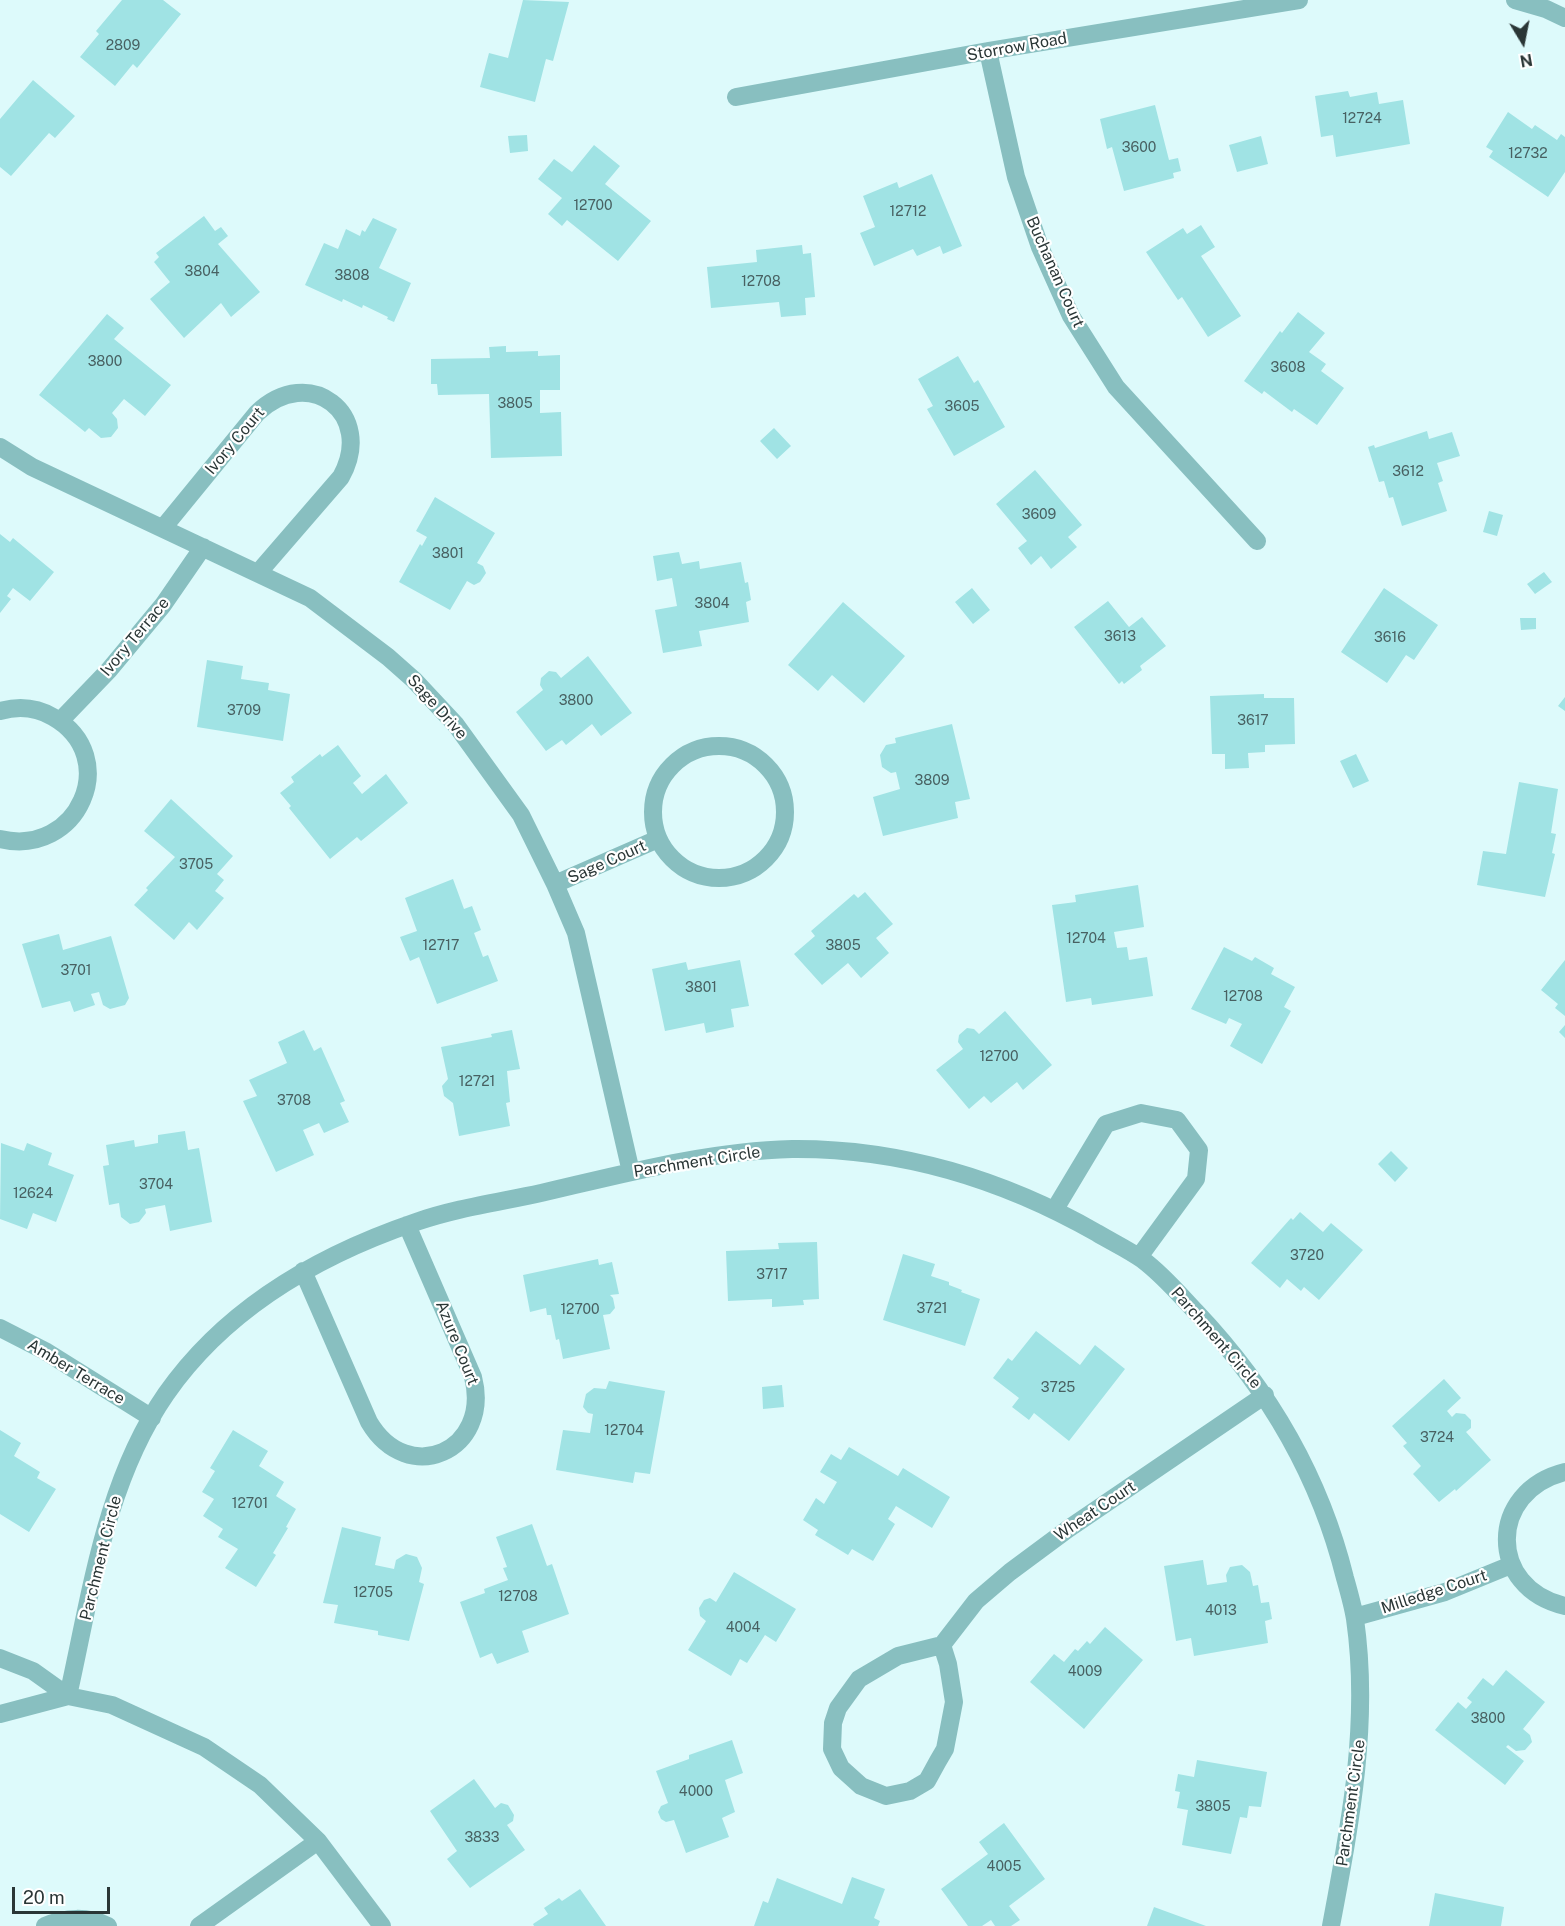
<!DOCTYPE html>
<html>
<head>
<meta charset="utf-8">
<style>
  body { margin:0 }
  #map { position:relative; width:1565px; height:1926px; overflow:hidden; background:#ddfafb; font-family:"Public Sans",sans-serif }
  canvas { display:block }
  .north { position:absolute; left:1493px; top:12px; width:60px; height:60px; -webkit-text-stroke:4px #fff; paint-order:stroke; rotate:170deg; font-size:16px; font-weight:700; line-height:24px; text-align:center; color:#2a3636 }
  .north::after { content:''; display:block; margin:auto; width:21px; height:27px; background:#2a3636; clip-path:polygon(50% 0,100% 100%,50% 72%,0 100%) }
  .scale { position:absolute; left:12px; top:1887px; width:98px; height:27px; box-sizing:border-box; border:3px solid #2a3636; border-top:0; padding-left:8px; font-size:18px; line-height:21px; white-space:nowrap; color:#2a3636; -webkit-text-stroke:4px #fff; paint-order:stroke }
</style>
</head>
<body>
<div id="map">
<canvas width="1565" height="1926"></canvas>
<div class="north">N</div>
<div class="scale">20 m</div>
</div>
<script>
const c = document.querySelector('canvas').getContext('2d');
c.lineJoin = 'round';
function fill(path, color) { c.fillStyle = color; c.fill(path, 'evenodd'); }
function stroke(path, color, width, dash) { c.strokeStyle = color; c.lineWidth = width; c.lineCap = dash ? 'butt' : 'round'; c.setLineDash(dash || []); c.stroke(path); }
function label(font, color, halo, rows, align = 'center') {
  c.font = font + ' "Public Sans",sans-serif'; c.lineWidth = 4.5; c.setLineDash([]); c.textBaseline = 'middle'; c.strokeStyle = halo; c.fillStyle = color; for (const [text, x, y, turn = 0] of rows) {
    c.save(); c.translate(x, y); c.rotate((+turn || 0) * Math.PI / 180); c.textAlign = isNaN(turn) ? turn : align; if (halo) c.strokeText(text, 0, 0); c.fillText(text, 0, 0); c.restore();
  }
}
fill(new Path2D(`
  M 122,0 L 163,0 L 181,14 L 137,68 L 133,64 L 115,86 L 80,57 L 99,34 L 96,31 Z
  M 523,0 L 569,2 L 553,61 L 546,59 L 535,102 L 480,87 L 489,53 L 508,58 Z
  M 33,80 L 75,116 L 55,138 L 49,133 L 11,176 L 0,167 L 0,119 Z
  M 1348,91 L 1350,97 L 1377,92 L 1379,104 L 1403,100 L 1410,144 L 1336,157 L 1333,135 L 1321,137 L 1315,96 Z
  M 1155,105 L 1169,160 L 1178,158 L 1181,171 L 1173,173 L 1174,178 L 1124,191 L 1112,147 L 1107,149 L 1100,119 Z
  M 1508,112 L 1532,129 L 1535,125 L 1557,140 L 1561,134 L 1565,137 L 1565,172 L 1548,197 L 1489,157 L 1493,151 L 1486,147 Z
  M 527,135 L 528,151 L 510,153 L 508,136 Z
  M 1261,136 L 1268,164 L 1237,172 L 1229,145 Z
  M 594,145 L 620,166 L 605,184 L 651,221 L 618,261 L 567,220 L 562,226 L 548,214 L 562,198 L 538,179 L 554,159 L 572,172 Z
  M 932,174 L 962,246 L 943,254 L 940,246 L 917,256 L 913,249 L 874,266 L 860,233 L 875,227 L 863,196 L 897,182 L 899,188 Z
  M 204,216 L 215,231 L 221,227 L 228,236 L 218,244 L 260,292 L 231,317 L 221,303 L 184,338 L 150,299 L 170,282 L 154,262 L 159,257 L 156,253 Z
  M 373,218 L 397,229 L 379,268 L 411,283 L 394,322 L 387,319 L 388,317 L 363,305 L 362,308 L 343,299 L 342,302 L 305,285 L 324,243 L 338,249 L 346,229 L 360,236 L 362,230 L 365,232 Z
  M 1201,225 L 1215,247 L 1201,256 L 1241,316 L 1208,337 L 1182,297 L 1178,300 L 1146,252 L 1183,228 L 1187,234 Z
  M 802,245 L 803,254 L 811,253 L 815,297 L 805,298 L 806,315 L 781,317 L 779,302 L 711,308 L 707,267 L 757,262 L 756,250 Z
  M 1298,312 L 1325,333 L 1309,352 L 1326,364 L 1321,371 L 1344,388 L 1317,425 L 1294,409 L 1292,412 L 1264,391 L 1262,394 L 1244,381 L 1280,331 L 1282,333 Z
  M 107,314 L 124,328 L 114,339 L 171,385 L 145,416 L 124,399 L 112,413 L 117,419 L 118,428 L 111,437 L 101,438 L 89,428 L 85,432 L 39,395 Z
  M 506,346 L 506,352 L 538,351 L 538,356 L 560,355 L 560,390 L 540,390 L 540,413 L 561,412 L 562,456 L 491,458 L 489,394 L 438,395 L 437,384 L 431,384 L 431,359 L 490,358 L 489,347 Z
  M 958,356 L 974,383 L 978,380 L 1005,427 L 954,456 L 927,409 L 933,406 L 918,379 Z
  M 774,428 L 791,446 L 777,459 L 760,441 Z
  M 1427,431 L 1429,439 L 1452,432 L 1460,456 L 1437,463 L 1443,481 L 1438,483 L 1447,511 L 1402,526 L 1393,497 L 1389,498 L 1384,481 L 1379,482 L 1368,447 L 1374,445 L 1375,448 Z
  M 1035,470 L 1082,525 L 1068,537 L 1077,547 L 1051,569 L 1041,556 L 1031,565 L 1018,548 L 1027,541 L 996,504 Z
  M 435,497 L 495,533 L 477,563 L 483,566 L 486,573 L 480,582 L 474,585 L 467,581 L 450,610 L 399,582 L 420,544 L 422,546 L 427,537 L 416,531 Z
  M 1489,511 L 1503,515 L 1497,536 L 1483,532 Z
  M 0,534 L 10,542 L 13,538 L 54,572 L 30,601 L 13,588 L 7,596 L 11,599 L 0,613 Z
  M 679,552 L 682,564 L 699,561 L 700,569 L 741,562 L 745,583 L 748,582 L 751,600 L 746,602 L 749,622 L 699,631 L 702,646 L 663,653 L 655,610 L 677,606 L 672,578 L 657,581 L 653,556 Z
  M 1544,572 L 1552,582 L 1535,594 L 1527,584 Z
  M 972,588 L 990,610 L 973,624 L 955,602 Z
  M 1384,588 L 1438,625 L 1414,660 L 1406,655 L 1387,683 L 1341,652 Z
  M 1108,601 L 1129,627 L 1142,617 L 1166,646 L 1140,666 L 1142,670 L 1124,684 L 1122,681 L 1119,684 L 1074,627 Z
  M 843,602 L 905,656 L 864,703 L 832,675 L 818,691 L 788,665 Z
  M 1520,618 L 1536,618 L 1536,629 L 1521,630 Z
  M 588,656 L 632,713 L 601,736 L 592,724 L 566,745 L 562,740 L 546,751 L 516,712 L 543,690 L 540,685 L 541,678 L 549,671 L 556,672 L 561,678 Z
  M 207,660 L 243,666 L 241,679 L 269,683 L 268,690 L 290,694 L 283,741 L 197,727 Z
  M 1264,694 L 1264,698 L 1294,698 L 1295,744 L 1265,745 L 1265,752 L 1248,753 L 1249,768 L 1225,769 L 1225,754 L 1212,754 L 1210,696 Z
  M 1565,697 L 1565,711 L 1558,706 Z
  M 952,724 L 970,799 L 955,802 L 958,818 L 883,836 L 873,797 L 900,789 L 896,772 L 891,773 L 882,767 L 880,755 L 886,745 L 896,743 L 895,738 Z
  M 338,745 L 361,776 L 353,783 L 362,794 L 386,774 L 408,803 L 361,841 L 357,837 L 330,859 L 289,808 L 291,806 L 280,793 L 294,782 L 291,777 L 320,754 L 322,757 Z
  M 1356,754 L 1369,781 L 1353,788 L 1340,761 Z
  M 1519,782 L 1558,789 L 1551,833 L 1556,834 L 1552,853 L 1555,854 L 1545,897 L 1477,885 L 1483,851 L 1506,854 Z
  M 171,799 L 233,856 L 217,874 L 224,880 L 215,891 L 224,898 L 197,930 L 189,922 L 174,940 L 134,905 L 148,890 L 146,888 L 175,857 L 144,831 Z
  M 453,879 L 464,909 L 472,906 L 481,930 L 474,933 L 483,957 L 488,955 L 498,981 L 437,1004 L 419,957 L 410,961 L 400,937 L 417,931 L 405,898 Z
  M 1138,885 L 1144,927 L 1114,932 L 1117,948 L 1127,947 L 1129,960 L 1147,957 L 1153,996 L 1092,1005 L 1091,998 L 1066,1002 L 1052,905 L 1076,902 L 1075,895 Z
  M 865,892 L 893,924 L 876,938 L 889,953 L 861,978 L 848,963 L 822,985 L 794,954 L 815,936 L 811,931 L 854,894 L 858,898 Z
  M 59,934 L 63,950 L 111,936 L 129,998 L 125,1005 L 110,1009 L 103,1005 L 99,992 L 91,994 L 95,1005 L 74,1012 L 70,1001 L 42,1008 L 22,944 Z
  M 1224,947 L 1252,961 L 1255,957 L 1274,968 L 1271,974 L 1295,987 L 1284,1007 L 1291,1011 L 1262,1064 L 1230,1046 L 1242,1024 L 1229,1018 L 1226,1024 L 1191,1009 Z
  M 740,960 L 749,1006 L 731,1009 L 734,1027 L 706,1033 L 704,1023 L 665,1031 L 652,969 L 686,962 L 688,970 Z
  M 1565,960 L 1565,1016 L 1555,1008 L 1558,1004 L 1541,990 Z
  M 1005,1011 L 1052,1065 L 1023,1090 L 1017,1082 L 991,1103 L 984,1096 L 969,1109 L 936,1070 L 963,1049 L 958,1042 L 959,1035 L 967,1028 L 974,1029 L 979,1034 Z
  M 1565,1025 L 1565,1038 L 1559,1032 Z
  M 304,1030 L 314,1051 L 321,1047 L 345,1101 L 340,1103 L 349,1122 L 324,1133 L 319,1123 L 303,1130 L 314,1155 L 276,1172 L 243,1101 L 257,1096 L 249,1080 L 287,1063 L 278,1042 Z
  M 512,1030 L 520,1069 L 507,1071 L 510,1102 L 506,1103 L 510,1126 L 459,1136 L 453,1103 L 444,1096 L 442,1086 L 448,1079 L 441,1047 L 492,1037 L 491,1034 Z
  M 185,1131 L 188,1150 L 199,1148 L 212,1222 L 170,1231 L 165,1205 L 145,1209 L 146,1213 L 139,1222 L 130,1224 L 121,1217 L 119,1203 L 109,1205 L 103,1166 L 109,1165 L 106,1145 L 134,1140 L 135,1147 L 158,1143 L 158,1135 Z
  M 1,1143 L 24,1151 L 27,1143 L 52,1153 L 48,1165 L 74,1175 L 56,1222 L 33,1213 L 27,1229 L 0,1219 Z
  M 1391,1151 L 1408,1168 L 1395,1182 L 1378,1164 Z
  M 1300,1212 L 1323,1232 L 1331,1223 L 1363,1250 L 1319,1300 L 1304,1287 L 1301,1291 L 1287,1279 L 1280,1288 L 1251,1263 L 1291,1218 L 1293,1220 Z
  M 817,1242 L 819,1299 L 803,1300 L 804,1305 L 772,1307 L 772,1299 L 728,1301 L 726,1251 L 779,1249 L 778,1243 Z
  M 903,1254 L 935,1264 L 931,1276 L 949,1282 L 949,1285 L 962,1290 L 961,1292 L 980,1299 L 965,1346 L 883,1320 Z
  M 598,1259 L 599,1265 L 612,1262 L 619,1294 L 610,1295 L 613,1298 L 615,1308 L 610,1314 L 603,1315 L 610,1349 L 563,1359 L 559,1339 L 556,1340 L 551,1315 L 547,1315 L 546,1308 L 530,1312 L 523,1275 Z
  M 1036,1331 L 1080,1365 L 1095,1345 L 1125,1369 L 1069,1441 L 1034,1413 L 1029,1420 L 1012,1407 L 1019,1398 L 993,1378 L 1008,1358 L 1012,1361 Z
  M 1444,1379 L 1461,1398 L 1447,1411 L 1452,1417 L 1456,1413 L 1465,1414 L 1471,1420 L 1471,1428 L 1466,1432 L 1491,1460 L 1456,1491 L 1455,1489 L 1439,1502 L 1413,1474 L 1421,1466 L 1403,1446 L 1407,1443 L 1392,1426 Z
  M 609,1381 L 665,1391 L 650,1474 L 635,1472 L 633,1483 L 556,1470 L 563,1430 L 590,1433 L 593,1414 L 588,1413 L 583,1407 L 586,1394 L 594,1388 L 606,1389 Z
  M 782,1385 L 784,1407 L 763,1409 L 762,1387 Z
  M 0,1430 L 21,1443 L 14,1456 L 40,1472 L 37,1478 L 56,1489 L 29,1532 L 0,1514 Z
  M 233,1430 L 268,1451 L 259,1466 L 284,1482 L 276,1496 L 296,1509 L 286,1527 L 288,1528 L 273,1553 L 276,1555 L 256,1587 L 225,1568 L 238,1549 L 218,1537 L 223,1529 L 203,1516 L 214,1499 L 202,1492 L 215,1471 L 210,1468 Z
  M 849,1447 L 898,1476 L 903,1468 L 950,1497 L 932,1528 L 896,1506 L 888,1519 L 895,1524 L 873,1561 L 852,1549 L 848,1555 L 815,1535 L 818,1530 L 803,1520 L 816,1498 L 824,1504 L 837,1482 L 820,1472 L 831,1454 L 841,1460 Z
  M 532,1524 L 547,1566 L 552,1564 L 569,1614 L 522,1631 L 529,1652 L 497,1664 L 492,1653 L 480,1658 L 460,1602 L 485,1593 L 484,1589 L 508,1580 L 503,1568 L 507,1567 L 496,1537 Z
  M 342,1527 L 381,1537 L 375,1565 L 394,1569 L 396,1560 L 406,1554 L 417,1557 L 422,1568 L 419,1582 L 424,1584 L 409,1641 L 378,1635 L 378,1631 L 334,1623 L 338,1605 L 323,1603 Z
  M 1203,1560 L 1207,1585 L 1227,1582 L 1226,1575 L 1230,1567 L 1242,1565 L 1250,1572 L 1253,1586 L 1258,1585 L 1261,1603 L 1269,1602 L 1272,1619 L 1265,1621 L 1268,1643 L 1194,1656 L 1191,1638 L 1176,1641 L 1164,1566 Z
  M 734,1572 L 796,1609 L 776,1642 L 765,1635 L 747,1663 L 740,1659 L 731,1676 L 688,1650 L 706,1621 L 700,1616 L 699,1608 L 704,1600 L 710,1598 L 716,1602 Z
  M 1105,1627 L 1143,1660 L 1084,1729 L 1030,1682 L 1054,1654 L 1064,1662 L 1075,1649 L 1078,1651 L 1087,1641 L 1090,1644 Z
  M 1506,1670 L 1545,1702 L 1523,1729 L 1530,1735 L 1532,1742 L 1525,1750 L 1516,1751 L 1508,1745 L 1506,1747 L 1524,1761 L 1505,1785 L 1435,1730 L 1458,1702 L 1466,1709 L 1472,1702 L 1467,1698 L 1483,1678 L 1493,1686 Z
  M 732,1740 L 743,1773 L 725,1780 L 735,1812 L 722,1818 L 729,1837 L 686,1853 L 674,1820 L 666,1822 L 661,1819 L 658,1812 L 661,1806 L 668,1803 L 656,1771 L 689,1759 L 689,1755 Z
  M 1197,1760 L 1267,1772 L 1261,1807 L 1249,1806 L 1247,1818 L 1240,1817 L 1231,1854 L 1182,1845 L 1188,1810 L 1177,1808 L 1180,1792 L 1175,1791 L 1178,1774 L 1194,1777 Z
  M 474,1779 L 495,1808 L 501,1803 L 508,1805 L 514,1815 L 513,1821 L 507,1825 L 525,1850 L 470,1888 L 447,1859 L 457,1851 L 430,1811 Z
  M 1004,1823 L 1045,1879 L 1009,1906 L 1020,1920 L 1011,1926 L 995,1926 L 991,1920 L 982,1926 L 968,1926 L 941,1889 L 988,1854 L 979,1842 Z
  M 852,1877 L 885,1889 L 874,1918 L 880,1921 L 878,1926 L 754,1926 L 763,1901 L 768,1903 L 777,1878 L 842,1904 Z
  M 580,1889 L 606,1926 L 534,1926 L 533,1924 L 548,1914 L 544,1908 L 559,1898 L 562,1901 Z
  M 1435,1893 L 1504,1907 L 1501,1926 L 1429,1926 Z
  M 1154,1907 L 1206,1926 L 1147,1926 Z`), '#a0e3e4');
stroke(new Path2D(`
  M 1515,0 L 1546,9 L 1565,18
  M 988,51 L 1016,177 L 1040,247 L 1071,316 L 1116,387 L 1257,541
  M 736,97 L 988,51 L 1299,0
  M 0,447 L 32,467 L 310,598 L 388,657 L 414,680 L 456,725 L 521,815 L 555,884 L 576,933 L 631,1172
  M 163,528 L 257,413 C 309,363 376,414 341,477 L 258,573
  M 0,711 C 18,706 36,707 53,717 C 123,757 78,858 0,839
  M 60,721 L 109,670 L 163,605 L 203,547
  M653 812a66 66 0 1 1 132 0a66 66 0 1 1-132 0Z
  M 555,884 L 658,839
  M 1055,1209 L 1106,1124 L 1141,1113 L 1177,1120 L 1199,1150 L 1196,1179 L 1139,1257
  M 303,1271 L 369,1422 C 408,1488 492,1451 473,1377 L 407,1225
  M 0,1328 L 45,1351 L 152,1418
  M 1565,1472 C 1488,1491 1487,1588 1565,1606
  M 1355,1617 L 1445,1592 L 1511,1565
  M 942,1645 L 948,1664 L 954,1702 L 945,1749 L 938,1761 L 927,1781 L 910,1791 L 886,1796 L 861,1786 L 841,1768 L 832,1749 L 833,1723 L 838,1708 L 859,1679 L 898,1656 L 942,1645 L 976,1601 L 1010,1572 L 1068,1529 L 1265,1395
  M 0,1658 L 33,1671 L 68,1696 L 112,1705 L 204,1747 L 260,1785 L 318,1841 L 382,1926
  M 68,1696 C 91,1594 105,1482 166,1394 C 226,1308 319,1255 416,1222 C 456,1208 500,1202 541,1193 C 623,1174 708,1151 792,1149 C 900,1148 1004,1180 1097,1233 C 1112,1242 1129,1250 1143,1260 C 1163,1275 1179,1294 1196,1312 C 1268,1388 1320,1477 1345,1578 C 1349,1592 1353,1606 1355,1619 C 1370,1723 1350,1825 1331,1926
  M 0,1714 L 68,1696
  M 45,1926 C 65,1917 88,1916 108,1926
  M 199,1926 L 318,1841`), '#88bfc0', 18);
label('14px', '#486162', null, [
  ["2809",123,46],
  ["12724",1362,119],
  ["3600",1139,148],
  ["12732",1528,154],
  ["12700",593,206],
  ["12712",908,212],
  ["3804",202,272],
  ["3808",352,276],
  ["12708",761,282],
  ["3800",105,362],
  ["3608",1288,368],
  ["3805",515,404],
  ["3605",962,407],
  ["3612",1408,472],
  ["3609",1039,515],
  ["3801",448,554],
  ["3804",712,604],
  ["3613",1120,637],
  ["3616",1390,638],
  ["3800",576,701],
  ["3709",244,711],
  ["3617",1253,721],
  ["3809",932,781],
  ["3705",196,865],
  ["12704",1086,939],
  ["12717",441,946],
  ["3805",843,946],
  ["3701",76,971],
  ["3801",701,988],
  ["12708",1243,997],
  ["12700",999,1057],
  ["12721",477,1082],
  ["3708",294,1101],
  ["3704",156,1185],
  ["12624",33,1194],
  ["3720",1307,1256],
  ["3717",772,1275],
  ["3721",932,1309],
  ["12700",580,1310],
  ["3725",1058,1388],
  ["12704",624,1431],
  ["3724",1437,1438],
  ["12701",250,1504],
  ["12705",373,1593],
  ["12708",518,1597],
  ["4013",1221,1611],
  ["4004",743,1628],
  ["4009",1085,1672],
  ["3800",1488,1719],
  ["4000",696,1792],
  ["3805",1213,1807],
  ["3833",482,1838],
  ["4005",1004,1867]
]);
label('16px', '#2a3636', '#fff', [
  ["Storrow Road",1017,47,-10],
  ["Buchanan Court",1055,272,66],
  ["Ivory Court",235,441,-50],
  ["Ivory Terrace",135,637,-50],
  ["Sage Drive",437,707,48],
  ["Sage Court",607,862,-24],
  ["Parchment Circle",697,1162,-9],
  ["Parchment Circle",1216,1338,49],
  ["Azure Court",457,1343,68],
  ["Amber Terrace",76,1372,31],
  ["Wheat Court",1095,1511,-34],
  ["Parchment Circle",101,1558,-76],
  ["Milledge Court",1434,1592,-18],
  ["Parchment Circle",1351,1803,-82]
]);
</script>
</body>
</html>
